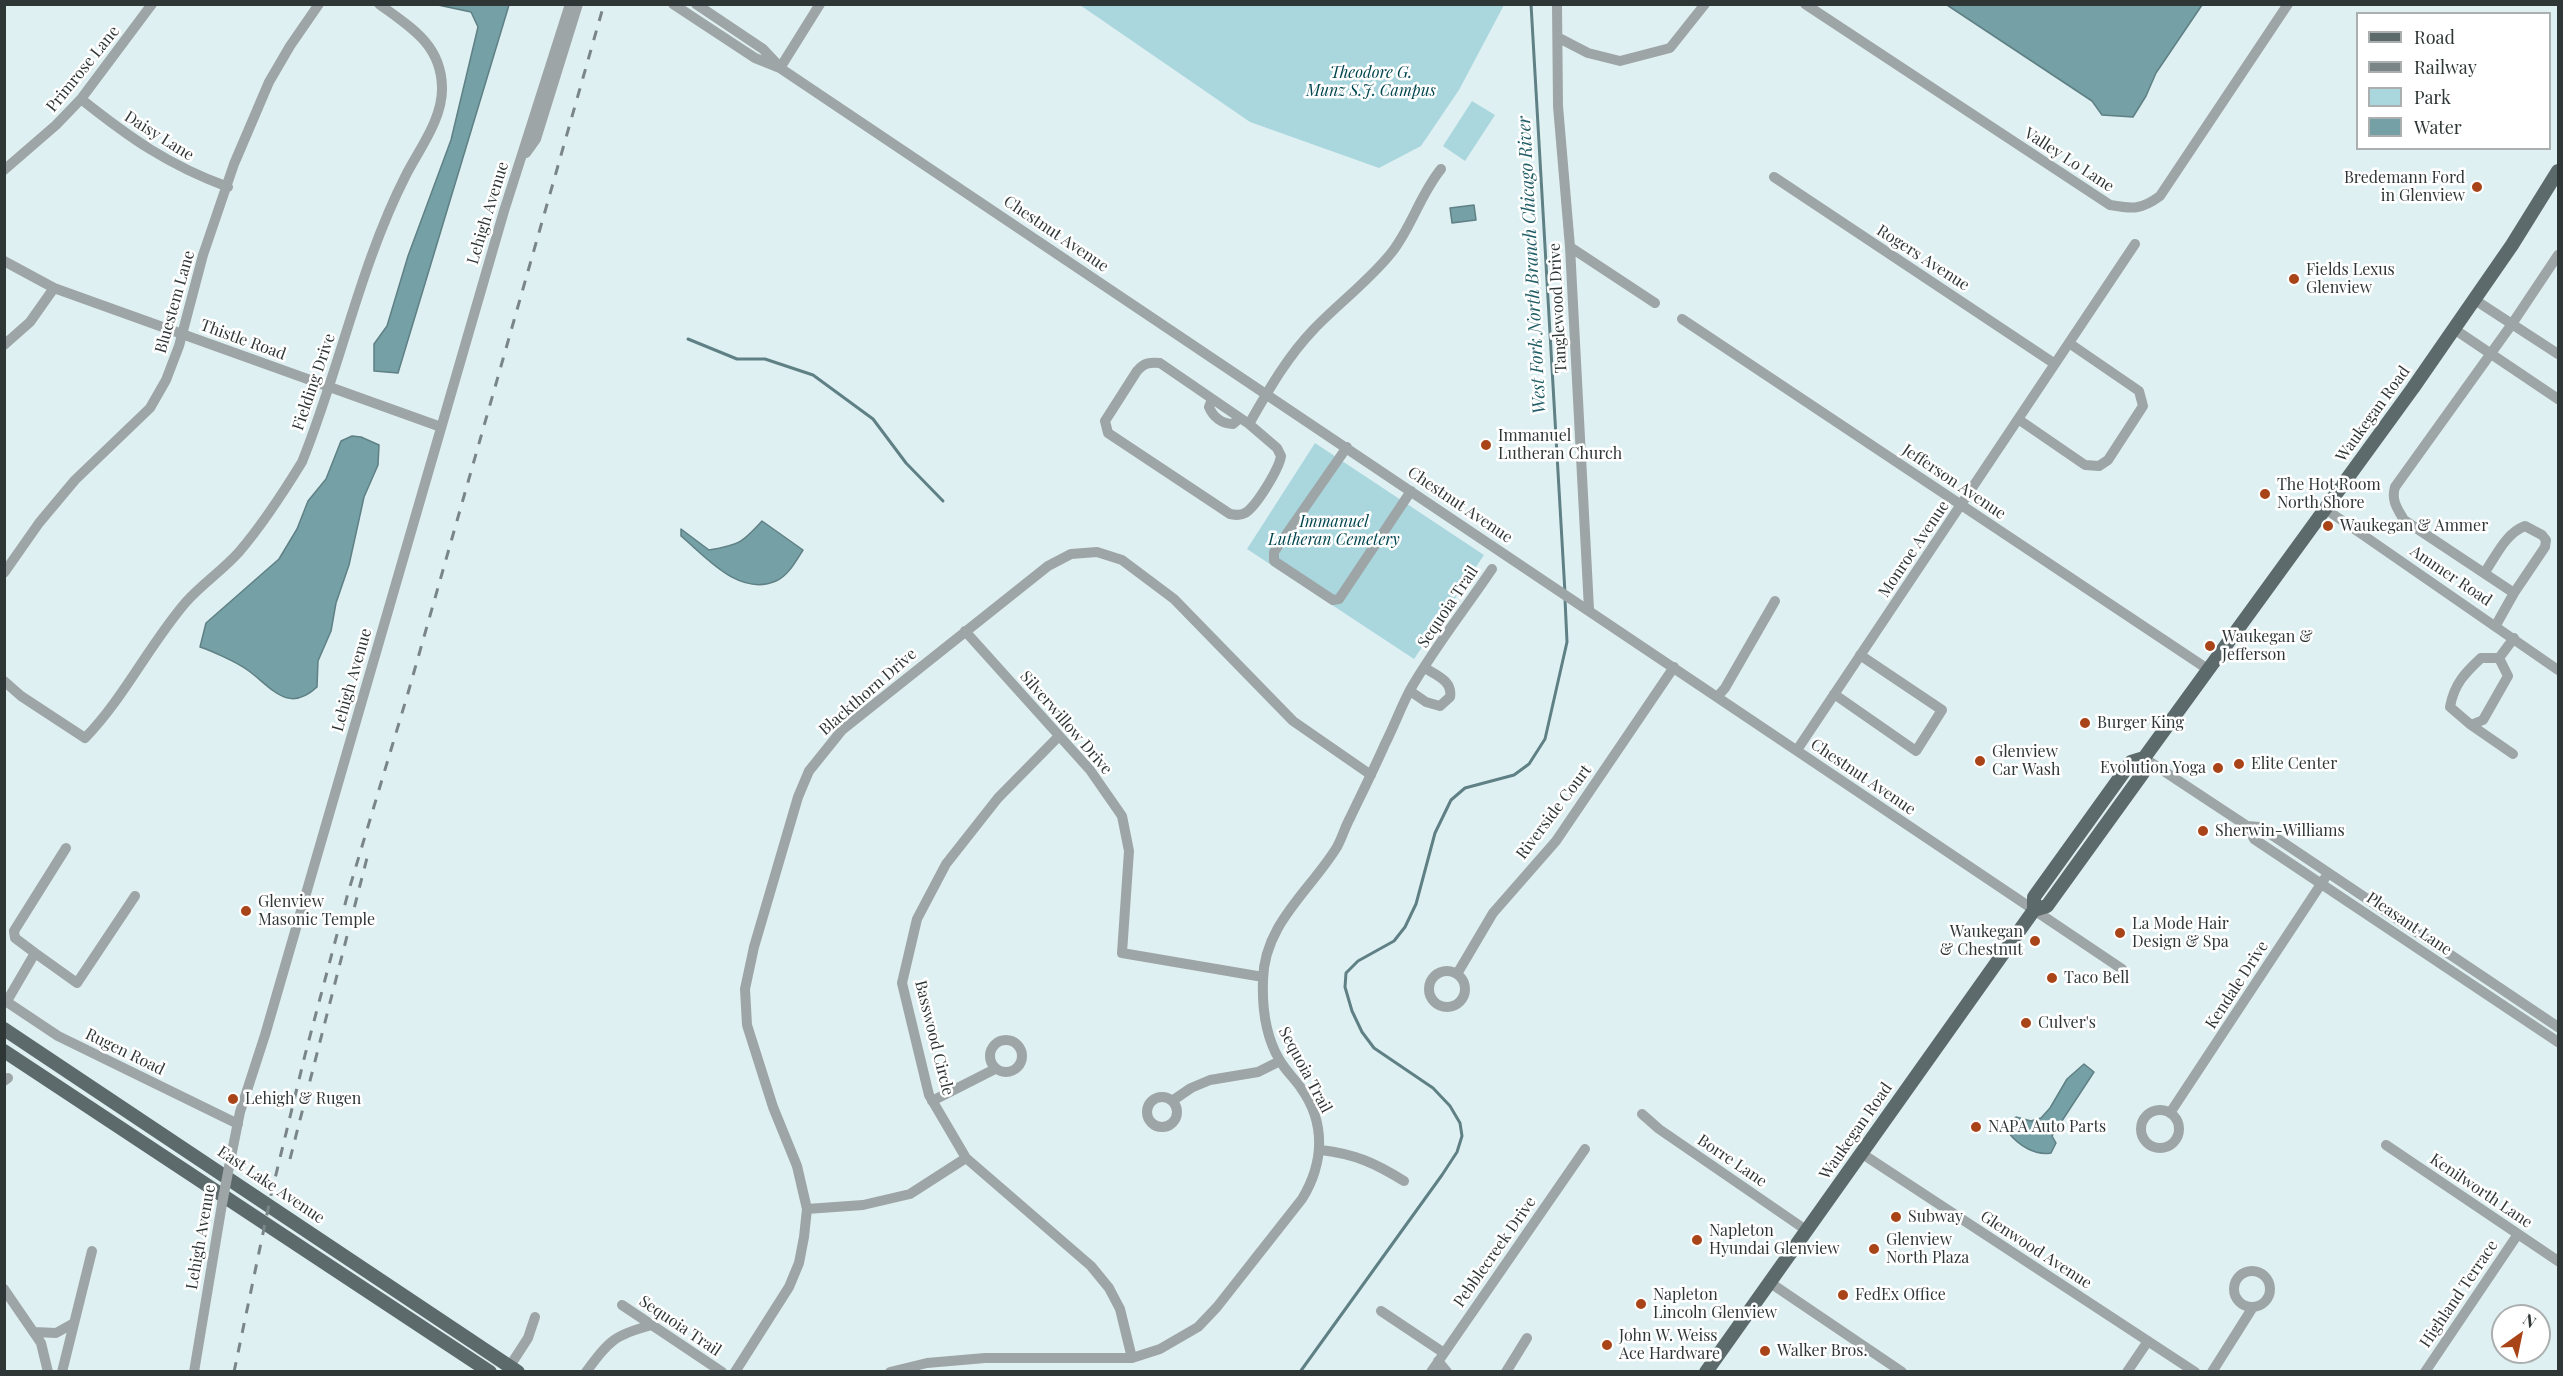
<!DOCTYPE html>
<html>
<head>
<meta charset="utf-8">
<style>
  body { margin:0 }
  #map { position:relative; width:2563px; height:1376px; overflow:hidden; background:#dff0f3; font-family:"Playfair Display",serif }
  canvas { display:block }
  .frame { position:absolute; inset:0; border:6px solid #2f3636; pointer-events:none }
  .legend { position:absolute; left:2356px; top:12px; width:195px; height:138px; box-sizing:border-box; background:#fff; border:2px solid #acafaf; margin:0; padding:8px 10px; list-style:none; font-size:18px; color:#2f3636 }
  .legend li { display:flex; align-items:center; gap:12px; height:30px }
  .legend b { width:30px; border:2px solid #acafaf }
  .north { position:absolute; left:2491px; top:1304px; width:60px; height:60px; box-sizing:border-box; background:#fff; border:2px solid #acafaf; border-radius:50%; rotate:33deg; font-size:16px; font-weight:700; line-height:24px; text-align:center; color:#2f3636 }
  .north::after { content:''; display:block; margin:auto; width:21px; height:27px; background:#a94419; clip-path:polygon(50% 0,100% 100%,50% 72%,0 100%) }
</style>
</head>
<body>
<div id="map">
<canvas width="2563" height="1376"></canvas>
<div class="frame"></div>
<ul class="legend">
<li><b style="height:8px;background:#5d6a6c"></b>Road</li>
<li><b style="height:8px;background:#7a8587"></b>Railway</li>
<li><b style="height:16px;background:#aad7de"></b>Park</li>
<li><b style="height:16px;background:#74a0a6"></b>Water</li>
</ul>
<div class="north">N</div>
</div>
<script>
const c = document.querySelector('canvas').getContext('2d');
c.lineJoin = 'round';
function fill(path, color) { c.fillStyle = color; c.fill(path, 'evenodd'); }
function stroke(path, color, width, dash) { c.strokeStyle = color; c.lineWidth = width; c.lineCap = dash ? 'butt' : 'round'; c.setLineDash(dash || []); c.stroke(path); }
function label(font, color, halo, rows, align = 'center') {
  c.font = font + ' "Playfair Display",serif'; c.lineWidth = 5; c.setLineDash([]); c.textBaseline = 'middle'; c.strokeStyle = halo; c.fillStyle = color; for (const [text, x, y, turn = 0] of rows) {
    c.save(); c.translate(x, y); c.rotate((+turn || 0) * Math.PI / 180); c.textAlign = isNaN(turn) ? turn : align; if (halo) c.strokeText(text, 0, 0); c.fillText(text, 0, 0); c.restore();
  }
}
fill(new Path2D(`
  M 1080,5 L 1504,5 L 1459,90 L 1421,146 L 1379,168 L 1250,122 Z
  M 1472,101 L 1495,115 L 1465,161 L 1443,146 Z
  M 1315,443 L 1484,555 L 1414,659 L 1247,549 Z`), '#aad7de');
const water = new Path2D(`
  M 438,5 L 509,5 L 398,373 L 374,371 L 374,344 L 387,326 L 408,256 L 451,140 L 478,27 L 471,12 Z
  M 1947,5 L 2202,5 L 2156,73 L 2146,96 L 2133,117 L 2102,115 L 2092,101 Z
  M 1474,205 L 1476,220 L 1452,223 L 1450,208 Z
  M 352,436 L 361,437 L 379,445 L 378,465 L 364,497 L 349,565 L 336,603 L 331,631 L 318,661 L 317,687 C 287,715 271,686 246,669 C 236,662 212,651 200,647 L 206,623 L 279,559 L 297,529 L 308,501 L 326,479 L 341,441 Z
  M 762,521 L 803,550 C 796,561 788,576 776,581 C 739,597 706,557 681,536 L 681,529 L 709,550 C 739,545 742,543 762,521 Z
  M 2084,1064 L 2094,1072 L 2052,1136 L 2056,1143 L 2051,1153 C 2035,1156 2018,1145 2008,1132 L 2013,1119 L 2016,1117 L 2031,1121 L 2041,1118 L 2050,1108 L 2067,1079 Z`);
fill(water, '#74a0a6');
stroke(water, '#5f8084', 1.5);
stroke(new Path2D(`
  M 1531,4 L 1565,593
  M 688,339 L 737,359 L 765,359 L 813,375 L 873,419 L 906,463 L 943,501
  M 1300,1372 L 1442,1175 L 1457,1152 L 1462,1136 L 1460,1123 L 1450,1106 L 1433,1088 L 1374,1048 L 1362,1032 L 1352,1011 L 1345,987 L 1346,973 L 1358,961 L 1394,941 L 1405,927 L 1416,904 L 1435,833 L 1451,800 L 1465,788 L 1514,775 L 1529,764 L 1545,739 L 1567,642 L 1565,599`), '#5f8084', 3);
stroke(new Path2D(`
  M 673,4 L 755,58 L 780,68 L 2122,969
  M 696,4 L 763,49 L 778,65
  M 1557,4 L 1558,106 L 1570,247 L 1589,609
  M 1805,4 L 2110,205 C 2133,209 2141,210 2160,196 L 2288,4
  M 1559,38 L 1588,53 L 1620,61 L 1670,48 L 1705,4
  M 780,68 L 820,4
  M 81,99 C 130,138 168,165 228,187
  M 526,153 L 536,139 L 578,4
  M 4,170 L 56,125 L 81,99 L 152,4
  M 1774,177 L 2055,364
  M 1570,247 L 1655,303
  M 4,261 L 54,288 L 441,427
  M 2475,300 L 2558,354
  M 1682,319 L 2209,670
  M 2454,329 L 2558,399
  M 4,345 L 30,322 L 54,288
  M 1212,399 L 1209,407 C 1213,417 1222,424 1233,424 L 1240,418
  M 2018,419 L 2085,465 L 2099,466 L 2108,460 L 2143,406 L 2139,391 L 2069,343
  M 1249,424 L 1277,448 L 1281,456 C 1279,469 1256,507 1245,513 C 1240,516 1235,515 1230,514 L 1108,433 L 1105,421 L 1137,371 C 1144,363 1149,362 1160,363 L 1249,424 C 1268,391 1287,357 1314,329 C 1339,303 1370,280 1392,252 C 1412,226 1420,195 1441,169
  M 1347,447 L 1274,552 L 1274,561 L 1333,600 L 1339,599 L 1411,491
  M 2324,508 L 2558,670
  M 2485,572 C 2496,556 2506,533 2525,526 L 2542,535 L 2546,540 L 2545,547 L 2514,593
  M 4,573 L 39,523 L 75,480 L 150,408 L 166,380 L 179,346 L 203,255 L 234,164 L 269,82 L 290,46 L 319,4
  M 2496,625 L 2514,593 L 2404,520 C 2397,508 2391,500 2395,487 L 2512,324 L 2558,255
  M 965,631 L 1090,770 L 1122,816 L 1129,851 L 1122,953 L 1263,977
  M 2499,658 L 2481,658 C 2465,673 2454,684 2450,707 L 2471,725 L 2483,720 L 2508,676 L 2499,658 L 2514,638
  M 4,681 L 21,696 L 85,738 C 124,698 149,645 186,602 C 202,584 223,570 239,552 C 263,524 283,493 302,462 C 340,368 360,265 406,175 C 420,148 443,118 442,87 C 441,44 410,27 379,4
  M 1410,691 L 1426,702 L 1440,706 L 1450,697 C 1453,681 1436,675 1425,668
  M 1834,694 L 1916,751 L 1942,710 L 1860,655
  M 1718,696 L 1725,688 L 1775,601
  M 2471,725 L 2513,754
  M 1058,737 L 998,798 L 946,864 L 917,919 L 902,983 L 929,1095 L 966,1158 L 1091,1266 L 1109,1288 L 1120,1309 L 1132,1358
  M 1797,750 L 2135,244
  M 2144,758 L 2247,826 L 2254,839 L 2558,1042
  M 2247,826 L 2260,827 L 2558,1027
  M 35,953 L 77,983 L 135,896
  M1429 989a18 18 0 1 1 36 0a18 18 0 1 1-36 0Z
  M 1457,974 L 1493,913 L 1556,841 L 1674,667
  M 4,1000 L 58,1036 L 238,1124
  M 7,1001 L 35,953 L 15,938 L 14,931 L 66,848
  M990 1056a16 16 0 1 1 32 0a16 16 0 1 1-32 0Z
  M 4,1081 L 8,1078
  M1147 1112a15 15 0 1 1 30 0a15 15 0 1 1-30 0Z
  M 932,1101 L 995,1069
  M 1172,1101 L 1191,1088 L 1210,1080 L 1258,1072 L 1280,1061
  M2141 1129a19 19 0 1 1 38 0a19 19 0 1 1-38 0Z
  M 2170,1113 L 2325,878
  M 1642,1114 L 1659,1129 L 1806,1230
  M 2386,1145 L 2558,1261
  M 1321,1150 C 1355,1154 1375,1163 1404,1181
  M 1861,1153 L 2195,1372
  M 229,1167 L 240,1112 L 265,1035 L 504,211 L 570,4
  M 807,1209 L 863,1205 L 910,1194 L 966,1158
  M2234 1289a18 18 0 1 1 36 0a18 18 0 1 1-36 0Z
  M 1769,1282 L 1902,1372
  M 4,1289 L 41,1343 L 48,1372
  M 622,1305 L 722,1372
  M 1381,1311 L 1444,1353
  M 34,1332 L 56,1333 L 74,1323
  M 1438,1361 L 1447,1372
  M 62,1372 L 92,1251
  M 194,1372 L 222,1204
  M 506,1372 L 528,1338 L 535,1317
  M 586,1372 C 610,1340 614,1335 652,1325
  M 735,1372 L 789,1287 L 799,1263 L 804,1237 L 807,1209 L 797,1166 L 773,1107 L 747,1025 L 745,989 L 754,947 L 798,797 L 809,771 L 842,730 L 1048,566 L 1071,554 L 1097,552 L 1122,560 L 1174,599 L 1293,721 L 1371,775
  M 890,1372 L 927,1363 L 985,1358 L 1132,1358 L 1160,1349 L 1198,1327 L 1217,1307 L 1302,1199 C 1324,1163 1326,1123 1301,1088 C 1294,1078 1285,1070 1279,1059 C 1265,1035 1262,1007 1263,980 C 1264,924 1310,891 1337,847 C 1342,838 1345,827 1350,818 C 1362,793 1374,769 1385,744 C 1394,726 1401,707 1410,690 C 1434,648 1465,609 1492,569
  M 1431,1372 L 1585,1149
  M 1506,1372 L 1527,1338
  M 2127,1372 L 2148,1341
  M 2212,1372 L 2253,1307
  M 2425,1372 L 2518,1234`), '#9ea5a6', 10);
stroke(new Path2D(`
  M 2034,910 L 2047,906 L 2143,773 L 2144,758 L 2413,388 L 2512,245 L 2558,171
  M 4,1029 L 518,1372
  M 4,1051 L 490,1372
  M 1706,1372 L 2034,910 L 2034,897 L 2131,762 L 2144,758`), '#5d6a6c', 14);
stroke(new Path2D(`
  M 290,1159 L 368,854
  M 234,1372 L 271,1195 L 305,1055 L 348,893 L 408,693 L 604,4`), '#7a8587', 3, [10, 10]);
stroke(new Path2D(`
  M 222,1204 L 229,1167`), '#9ea5a6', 10);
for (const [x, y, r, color] of [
  [2477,187,6,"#a94419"],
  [2294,279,6,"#a94419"],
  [1486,445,6,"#a94419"],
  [2265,494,6,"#a94419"],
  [2328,526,6,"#a94419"],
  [2210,646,6,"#a94419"],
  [2085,723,6,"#a94419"],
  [1980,761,6,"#a94419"],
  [2239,764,6,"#a94419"],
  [2218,768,6,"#a94419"],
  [2203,831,6,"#a94419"],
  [246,911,6,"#a94419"],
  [2120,933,6,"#a94419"],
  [2035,941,6,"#a94419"],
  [2052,978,6,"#a94419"],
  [2026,1023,6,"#a94419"],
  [233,1099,6,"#a94419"],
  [1976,1127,6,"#a94419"],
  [1896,1217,6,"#a94419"],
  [1697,1240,6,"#a94419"],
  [1874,1249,6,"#a94419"],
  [1843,1295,6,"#a94419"],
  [1641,1304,6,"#a94419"],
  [1607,1345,6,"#a94419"],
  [1765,1351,6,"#a94419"]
]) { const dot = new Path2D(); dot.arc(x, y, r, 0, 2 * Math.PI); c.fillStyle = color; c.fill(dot); stroke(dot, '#fff', 2); }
label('16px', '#2f3636', '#fff', [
  ["Primrose Lane",83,69,-51],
  ["Daisy Lane",159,136,32],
  ["Valley Lo Lane",2069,160,33],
  ["Lehigh Avenue",488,213,-73],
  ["Chestnut Avenue",1056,234,34],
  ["Rogers Avenue",1923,258,33],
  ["Bluestem Lane",175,302,-74],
  ["Tanglewood Drive",1558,308,-93],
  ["Thistle Road",243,340,20],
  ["Fielding Drive",314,382,-71],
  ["Waukegan Road",2373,414,-54],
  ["Jefferson Avenue",1954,482,34],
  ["Chestnut Avenue",1460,505,34],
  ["Monroe Avenue",1914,549,-56],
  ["Ammer Road",2451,576,34],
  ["Sequoia Trail",1448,607,-56],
  ["Lehigh Avenue",352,680,-74],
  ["Blackthorn Drive",868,692,-41],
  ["Silverwillow Drive",1066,723,49],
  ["Chestnut Avenue",1863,777,34],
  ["Riverside Court",1554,812,-53],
  ["Pleasant Lane",2409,924,34],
  ["Kendale Drive",2237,985,-57],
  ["Basswood Circle",934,1038,76],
  ["Rugen Road",125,1052,26],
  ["Sequoia Trail",1305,1070,62],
  ["Waukegan Road",1856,1131,-55],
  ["Borre Lane",1732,1161,34],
  ["East Lake Avenue",271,1185,34],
  ["Kenilworth Lane",2481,1191,34],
  ["Lehigh Avenue",201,1237,-80],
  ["Glenwood Avenue",2036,1250,33],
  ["Pebblecreek Drive",1495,1252,-55],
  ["Highland Terrace",2459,1294,-56],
  ["Sequoia Trail",680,1326,34]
]);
label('italic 16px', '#00464e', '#fff', [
  ["Theodore G.",1371,73],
  ["Munz S.J. Campus",1371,91],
  ["Immanuel",1334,522],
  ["Lutheran Cemetery",1334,540]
]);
label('16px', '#2f3636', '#fff', [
  ["Bredemann Ford",2465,178,"right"],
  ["in Glenview",2465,196,"right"],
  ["Fields Lexus",2306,270],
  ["Glenview",2306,288],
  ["Immanuel",1498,436],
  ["Lutheran Church",1498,454],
  ["The Hot Room",2277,485],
  ["North Shore",2277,503],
  ["Waukegan & Ammer",2340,526],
  ["Waukegan &",2222,637],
  ["Jefferson",2222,655],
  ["Burger King",2097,723],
  ["Glenview",1992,752],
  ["Car Wash",1992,770],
  ["Elite Center",2251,764],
  ["Evolution Yoga",2206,768,"right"],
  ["Sherwin-Williams",2215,831],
  ["Glenview",258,902],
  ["Masonic Temple",258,920],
  ["La Mode Hair",2132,924],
  ["Design & Spa",2132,942],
  ["Waukegan",2023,932,"right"],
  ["& Chestnut",2023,950,"right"],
  ["Taco Bell",2064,978],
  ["Culver's",2038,1023],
  ["Lehigh & Rugen",245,1099],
  ["NAPA Auto Parts",1988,1127],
  ["Subway",1908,1217],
  ["Napleton",1709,1231],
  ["Hyundai Glenview",1709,1249],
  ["Glenview",1886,1240],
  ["North Plaza",1886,1258],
  ["Napleton",1653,1295],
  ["Lincoln Glenview",1653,1313],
  ["FedEx Office",1855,1295],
  ["John W. Weiss",1619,1336],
  ["Ace Hardware",1619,1354],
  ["Walker Bros.",1777,1351]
], 'left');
label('italic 18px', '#205d65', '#fff', [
  ["West Fork North Branch Chicago River",1532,265,-93]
]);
</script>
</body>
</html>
